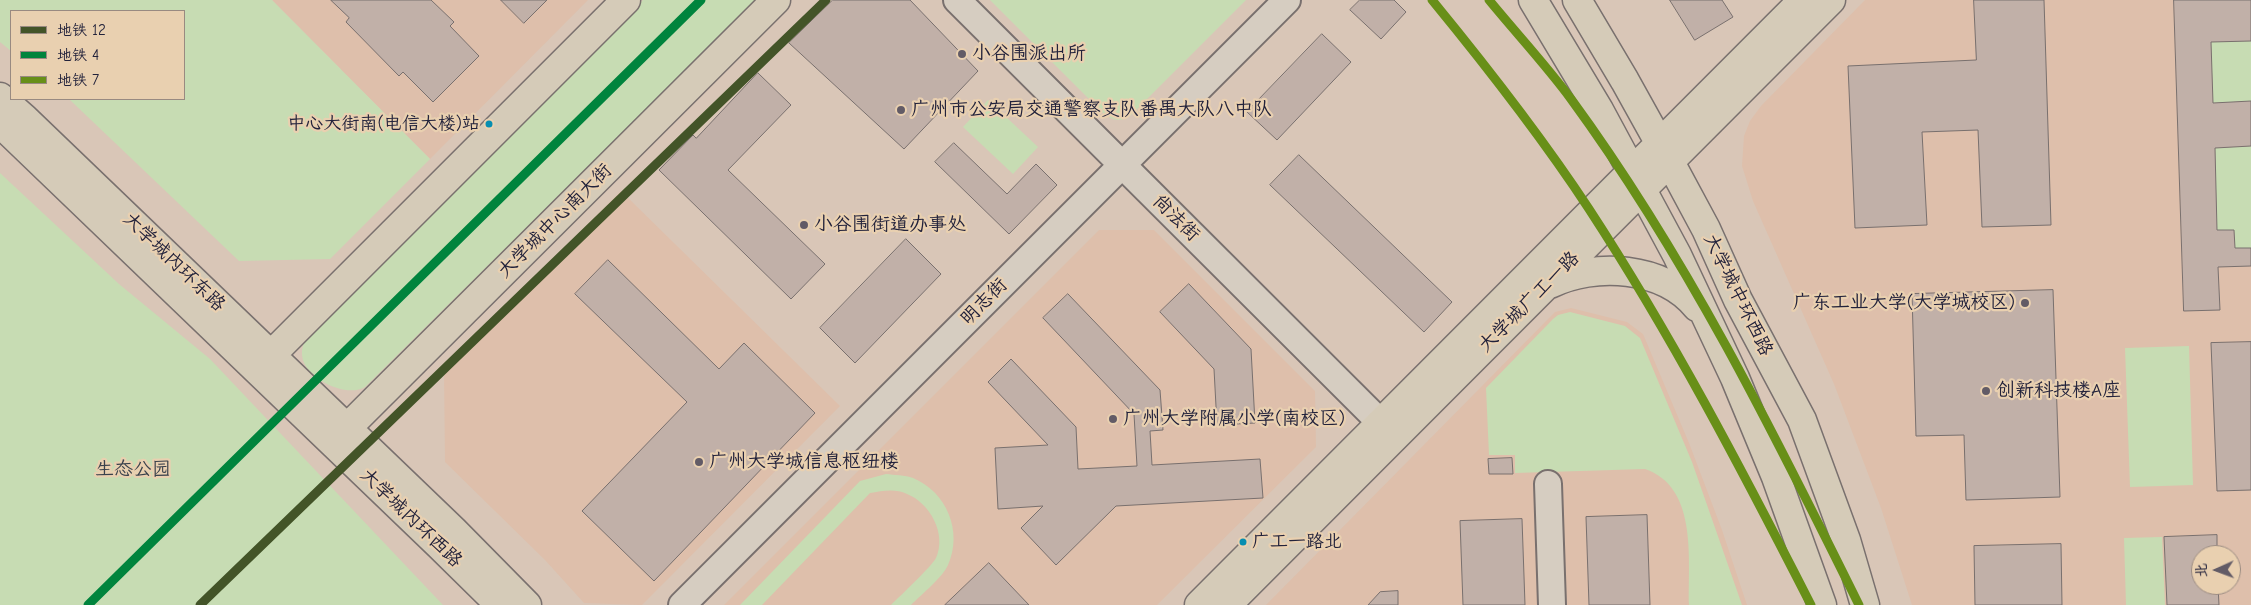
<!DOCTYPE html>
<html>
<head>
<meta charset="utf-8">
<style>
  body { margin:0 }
  #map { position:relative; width:2251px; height:605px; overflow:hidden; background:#d9c6b7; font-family:"Comic Neue","LXGW WenKai TC",sans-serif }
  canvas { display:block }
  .legend { position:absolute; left:10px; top:10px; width:175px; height:90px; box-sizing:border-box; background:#e9d0b0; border:1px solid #998a81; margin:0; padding:6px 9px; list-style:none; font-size:15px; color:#22223b }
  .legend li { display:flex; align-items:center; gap:10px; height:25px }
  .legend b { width:25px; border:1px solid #998a81 }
  .north { position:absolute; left:2191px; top:545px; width:50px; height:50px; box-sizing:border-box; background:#e9d0b0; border:1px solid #998a81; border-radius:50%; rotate:268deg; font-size:14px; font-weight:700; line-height:20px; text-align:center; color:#22223b }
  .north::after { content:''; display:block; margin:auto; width:18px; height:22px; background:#625b66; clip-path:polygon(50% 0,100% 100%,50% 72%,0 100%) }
</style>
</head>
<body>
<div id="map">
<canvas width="2251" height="605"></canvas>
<ul class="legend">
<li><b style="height:6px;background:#435428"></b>地铁 12</li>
<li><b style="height:6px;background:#00843d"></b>地铁 4</li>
<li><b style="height:6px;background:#688f18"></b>地铁 7</li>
</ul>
<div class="north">北</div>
</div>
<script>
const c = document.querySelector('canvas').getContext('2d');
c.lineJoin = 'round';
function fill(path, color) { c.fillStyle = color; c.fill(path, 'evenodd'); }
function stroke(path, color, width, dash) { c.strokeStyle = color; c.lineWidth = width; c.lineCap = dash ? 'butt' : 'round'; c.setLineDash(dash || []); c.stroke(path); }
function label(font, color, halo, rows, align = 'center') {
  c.font = font + ' "Comic Neue","LXGW WenKai TC",sans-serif'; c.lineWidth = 4.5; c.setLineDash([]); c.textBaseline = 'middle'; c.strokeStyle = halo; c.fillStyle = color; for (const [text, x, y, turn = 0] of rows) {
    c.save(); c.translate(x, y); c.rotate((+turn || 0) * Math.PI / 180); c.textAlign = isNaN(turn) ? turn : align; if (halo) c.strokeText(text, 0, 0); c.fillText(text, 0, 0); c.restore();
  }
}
fill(new Path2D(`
  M 272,0 L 588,0 L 430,159 Z
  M 1865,0 L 2251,0 L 2251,605 L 1912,605 L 1881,508 L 1834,384 L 1753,201 L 1742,166 L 1744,136 L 1750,121 L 1761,106 ZM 2201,555 L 2231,555 L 2231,585 L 2201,585 Z
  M 621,191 L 840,406 L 642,605 L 584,603 L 545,560 L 445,462 L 444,369 Z
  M 1099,230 L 1154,230 L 1315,391 L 1316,447 L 1157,605 L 724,605 Z
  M 1571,308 L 1627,322 L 1643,334 L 1689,443 L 1722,530 L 1747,605 L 1266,605 L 1555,312 Z`), '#debfab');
fill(new Path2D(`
  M 0,0 L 272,0 L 430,159 L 330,259 L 239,261 L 69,99 L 184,99 L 184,11 L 11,11 L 11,51 L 0,42 Z
  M 643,0 L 756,0 L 365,387 C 347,398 309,380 303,360 C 300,350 304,342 308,334 Z
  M 990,0 L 1246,0 L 1131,115 C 1122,122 1114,121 1105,115 Z
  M 2229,21 L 2251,41 L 2251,101 L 2213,103 L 2211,42 L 2229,42 Z
  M 988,100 L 1038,147 L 1013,174 L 963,127 Z
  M 2251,146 L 2251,248 L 2235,248 L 2234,230 L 2217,230 L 2215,148 Z
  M 0,173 L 119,284 L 210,359 L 443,605 L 0,605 Z
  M 1570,312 L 1625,326 L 1640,338 L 1692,462 L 1742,605 L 1689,605 C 1688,559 1698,487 1645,469 L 1515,473 L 1515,455 L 1489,455 L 1486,388 L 1553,319 L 1558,315 Z
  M 2189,346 L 2193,485 L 2130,487 L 2125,348 Z
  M 886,474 C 894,475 905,475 913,478 C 947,492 963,532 948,565 C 943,577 921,595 911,605 L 891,605 C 900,596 931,567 936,558 C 947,534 930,503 907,494 C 895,488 882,491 870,493 L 762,605 L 740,605 L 860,481 Z
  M 2162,537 L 2165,605 L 2126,605 L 2124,538 Z`), '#c7dcb3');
const building = new Path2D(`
  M 331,0 L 431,0 L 454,22 L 450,26 L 479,56 L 433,102 L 403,72 L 399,76 L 346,22 L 349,18 Z
  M 501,0 L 547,0 L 524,23 Z
  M 833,0 L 910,0 L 978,71 L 904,149 L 789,43 Z
  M 1360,0 L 1394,0 L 1406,12 L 1381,39 L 1350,10 Z
  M 1670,0 L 1722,0 L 1733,17 L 1695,40 Z
  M 1974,0 L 2044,0 L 2051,225 L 1982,227 L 1978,130 L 1922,132 L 1927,225 L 1855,228 L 1848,66 L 1976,60 Z
  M 2174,0 L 2251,0 L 2251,41 L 2211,42 L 2213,103 L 2251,101 L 2251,146 L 2215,148 L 2217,230 L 2234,230 L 2235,248 L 2251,248 L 2251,266 L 2218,267 L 2220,310 L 2184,311 Z
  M 1322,34 L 1351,62 L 1277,140 L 1247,112 Z
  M 758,73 L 791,105 L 728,170 L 825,264 L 791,299 L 659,170 L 693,135 L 696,138 Z
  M 954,143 L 1007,194 L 1036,164 L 1057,185 L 1009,234 L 935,162 Z
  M 1299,155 L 1452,302 L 1424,332 L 1270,185 Z
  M 906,239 L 941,274 L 855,363 L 820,328 Z
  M 608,260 L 719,369 L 744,343 L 815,413 L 654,581 L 582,511 L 687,402 L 575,294 Z
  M 1189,284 L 1251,349 L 1255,423 L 1217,425 L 1214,369 L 1160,312 Z
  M 2053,290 L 2060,497 L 1966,500 L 1964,435 L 1916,436 L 1912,294 Z
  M 1068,294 L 1160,390 L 1163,430 L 1150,431 L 1152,465 L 1260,459 L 1263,498 L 1116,506 L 1056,565 L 1021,528 L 1043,506 L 998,509 L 995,448 L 1048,445 L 988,382 L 1011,359 L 1076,427 L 1078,469 L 1137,466 L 1134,414 L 1043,318 Z
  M 2251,342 L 2251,490 L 2217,491 L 2211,343 Z
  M 1512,458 L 1513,474 L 1489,474 L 1488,459 Z
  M 1647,515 L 1650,605 L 1589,605 L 1586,517 Z
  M 1522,519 L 1525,605 L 1463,605 L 1460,521 Z
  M 2217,535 L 2217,555 L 2201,555 L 2201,585 L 2218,585 L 2219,605 L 2167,605 L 2164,537 Z
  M 2061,544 L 2062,605 L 1975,605 L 1974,546 Z
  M 989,563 L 1029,605 L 945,605 Z
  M 1398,591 L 1398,605 L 1368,605 L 1380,592 Z`);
fill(building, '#c1b0a8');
stroke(building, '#79706e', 1);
const minor = new Path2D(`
  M 957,0 L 1395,437
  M 1548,484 L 1552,605
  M 682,605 L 1287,0`);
const major = new Path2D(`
  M 1533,0 L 1599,110 L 1677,255 L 1735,378 L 1776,477 L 1822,605
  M 1577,0 L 1625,81 L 1670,162 L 1706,229 L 1738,300 L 1802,420 L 1846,540 L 1865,605
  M 0,97 L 25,119 L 453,530 L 527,605
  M 0,123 L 439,545 L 500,605
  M 1550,284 C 1595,262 1663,266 1697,307
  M 258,368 L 626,0
  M 334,441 L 776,0
  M 1199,605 L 1803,0
  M 1227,605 L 1831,0`);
stroke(minor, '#79706e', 30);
stroke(major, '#79706e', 31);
stroke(minor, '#d6cdc1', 26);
stroke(major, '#d5cbb8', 28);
stroke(new Path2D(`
  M 200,605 L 826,0`), '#435428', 9);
stroke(new Path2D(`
  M 88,605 L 701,0`), '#00843d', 9);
stroke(new Path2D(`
  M 1432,0 C 1487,67 1541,136 1589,209 C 1672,336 1742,470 1811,605
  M 1489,0 C 1516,33 1546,65 1571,99 C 1686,256 1773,431 1859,605`), '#688f18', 9);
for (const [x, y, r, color] of [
  [962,54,5,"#625b66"],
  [901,110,5,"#625b66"],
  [489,124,4.5,"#078eb1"],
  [804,225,5,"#625b66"],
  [2025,303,5,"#625b66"],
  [1986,391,5,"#625b66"],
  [1113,419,5,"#625b66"],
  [699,462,5,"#625b66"],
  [1243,542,4.5,"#078eb1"]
]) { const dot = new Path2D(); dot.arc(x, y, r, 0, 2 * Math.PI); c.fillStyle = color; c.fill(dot); stroke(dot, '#e9d0b0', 2); }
label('18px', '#22223b', '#e9d0b0', [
  ["中心大街南(电信大楼)站",480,124],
  ["广工一路北",1252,542,"left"]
], 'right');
label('19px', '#22223b', '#e9d0b0', [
  ["小谷围派出所",972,54],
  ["广州市公安局交通警察支队番禺大队八中队",911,110],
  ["小谷围街道办事处",814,225],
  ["广东工业大学(大学城校区)",2015,303,"right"],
  ["创新科技楼A座",1996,391],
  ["广州大学附属小学(南校区)",1123,419],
  ["广州大学城信息枢纽楼",709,462]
], 'left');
label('19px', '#22223b', '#e9d0b0', [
  ["尚法街",1176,218,45],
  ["大学城中心南大街",555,221,-45],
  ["大学城内环东路",174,262,44],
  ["大学城中环西路",1738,295,64],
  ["明志街",984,302,-45],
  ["大学城广工一路",1529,302,-45],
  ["大学城内环西路",411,518,44]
]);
label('19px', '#39414c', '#e9d0b0', [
  ["生态公园",133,470]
]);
</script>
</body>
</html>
